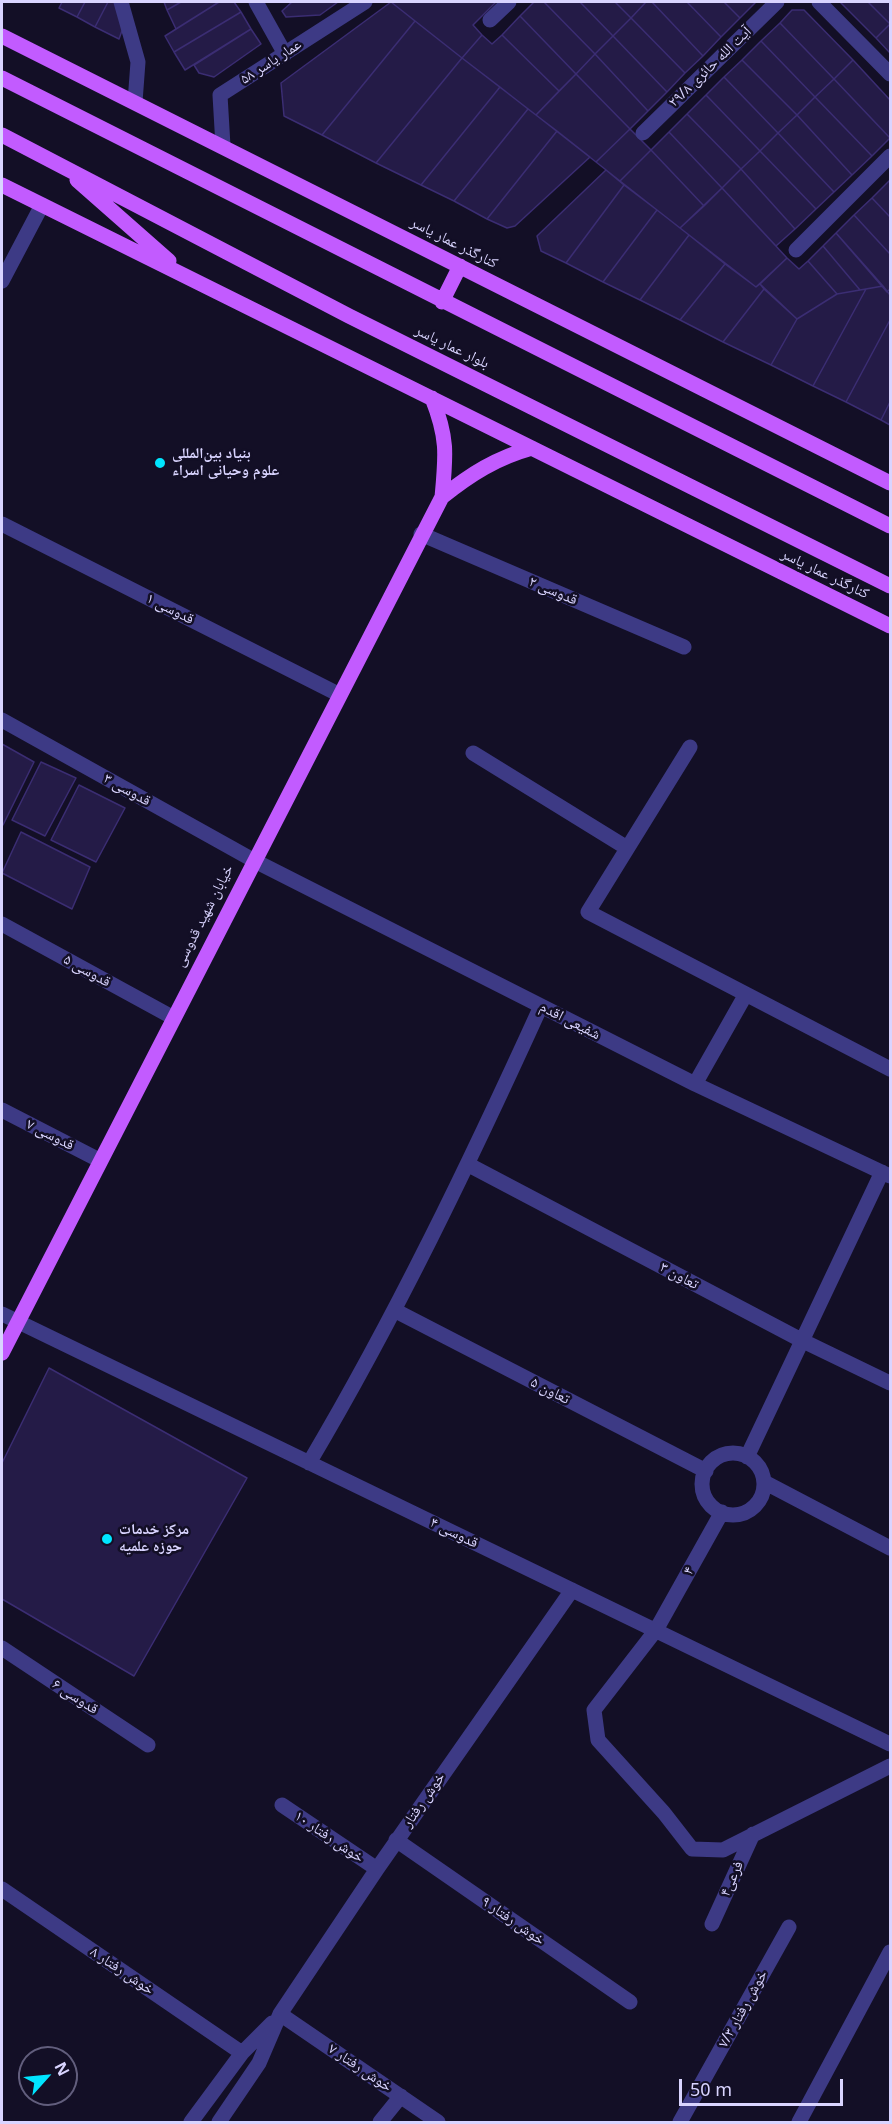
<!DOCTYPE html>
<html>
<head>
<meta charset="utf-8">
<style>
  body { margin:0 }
  #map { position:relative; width:892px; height:2124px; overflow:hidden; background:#130f26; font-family:"Noto Sans",sans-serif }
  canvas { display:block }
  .frame { position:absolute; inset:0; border:3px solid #d9d4ff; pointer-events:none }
  .north { position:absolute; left:18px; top:2046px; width:60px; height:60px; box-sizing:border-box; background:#130f26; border:2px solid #625e7d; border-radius:50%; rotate:63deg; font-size:16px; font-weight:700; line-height:24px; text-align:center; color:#d9d4ff }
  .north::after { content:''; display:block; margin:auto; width:21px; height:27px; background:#00e5ff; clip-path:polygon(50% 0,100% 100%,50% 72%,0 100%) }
  .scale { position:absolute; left:679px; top:2079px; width:164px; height:27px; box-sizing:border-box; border:3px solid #d9d4ff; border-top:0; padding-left:8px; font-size:18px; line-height:21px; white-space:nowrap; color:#d9d4ff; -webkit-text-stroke:4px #130f26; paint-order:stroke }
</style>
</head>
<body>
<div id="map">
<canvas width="892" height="2124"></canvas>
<div class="frame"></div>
<div class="north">N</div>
<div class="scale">50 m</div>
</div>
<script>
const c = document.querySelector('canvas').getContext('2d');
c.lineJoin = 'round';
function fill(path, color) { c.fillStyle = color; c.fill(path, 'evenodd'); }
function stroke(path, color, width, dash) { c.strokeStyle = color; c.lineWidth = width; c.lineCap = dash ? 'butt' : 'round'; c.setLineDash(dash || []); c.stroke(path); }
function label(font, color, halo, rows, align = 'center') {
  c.font = font + ' "Noto Sans","Noto Naskh Arabic",sans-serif'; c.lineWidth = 5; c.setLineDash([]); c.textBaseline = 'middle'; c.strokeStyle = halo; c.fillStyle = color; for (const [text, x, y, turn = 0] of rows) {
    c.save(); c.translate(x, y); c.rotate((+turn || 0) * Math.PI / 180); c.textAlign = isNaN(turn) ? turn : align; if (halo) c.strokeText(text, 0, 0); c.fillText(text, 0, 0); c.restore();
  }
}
const building = new Path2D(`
  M 62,2 L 85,2 L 77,17 L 59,8 Z
  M 85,2 L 108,2 L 95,27 L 77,17 Z
  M 108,2 L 115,2 L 123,28 L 119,39 L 95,27 Z
  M 164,2 L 181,2 L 167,10 Z
  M 181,2 L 219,2 L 176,29 L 167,10 Z
  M 219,2 L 234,2 L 241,12 L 174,52 L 165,36 Z
  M 292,2 L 338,2 L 320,15 L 286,17 L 282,11 Z
  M 391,2 L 415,21 L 322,135 L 284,116 L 281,83 Z
  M 391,2 L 496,2 L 473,25 L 482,35 L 462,58 Z
  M 534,2 L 544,2 L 595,54 L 576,74 L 520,16 Z
  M 544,2 L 580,2 L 613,36 L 595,54 Z
  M 580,2 L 615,2 L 631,18 L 613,36 Z
  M 615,2 L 646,2 L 631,18 Z
  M 646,2 L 652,2 L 703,56 L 685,73 L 631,18 Z
  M 652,2 L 687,2 L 721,37 L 703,56 Z
  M 687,2 L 724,2 L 740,18 L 721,37 Z
  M 724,2 L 756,2 L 740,18 Z
  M 840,2 L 868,2 L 890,24 L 876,38 Z
  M 868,2 L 890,2 L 890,24 Z
  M 792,10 L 804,10 L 853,60 L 834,79 L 780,23 Z
  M 241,12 L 251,29 L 185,70 L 174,52 Z
  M 520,16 L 576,74 L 559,91 L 502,35 Z
  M 631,18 L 685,73 L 667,92 L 613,36 Z
  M 415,21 L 462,58 L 376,163 L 322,135 Z
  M 780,23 L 834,79 L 815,97 L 761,41 Z
  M 890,24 L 890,53 L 876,38 Z
  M 251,29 L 261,44 L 214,77 L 199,73 L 194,65 Z
  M 482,35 L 492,44 L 502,35 L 559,91 L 536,115 L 462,58 Z
  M 613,36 L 667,92 L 648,111 L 595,54 Z
  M 761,41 L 815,97 L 797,115 L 742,60 Z
  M 595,54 L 648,111 L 630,129 L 576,74 Z
  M 462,58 L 500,87 L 421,185 L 376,163 Z
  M 742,60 L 797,115 L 778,133 L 724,77 Z
  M 853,60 L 890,100 L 890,138 L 834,79 Z
  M 576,74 L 630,129 L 596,162 L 536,115 Z
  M 724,77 L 778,133 L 760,151 L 706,95 Z
  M 834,79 L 890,138 L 872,156 L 815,97 Z
  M 500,87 L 528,109 L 454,201 L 421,185 Z
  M 706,95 L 760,151 L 741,169 L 687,114 Z
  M 815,97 L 872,156 L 852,175 L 797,115 Z
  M 528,109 L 557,131 L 487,219 L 454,201 Z
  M 687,114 L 741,169 L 722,188 L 669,132 Z
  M 797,115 L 852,175 L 834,192 L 778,133 Z
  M 630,129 L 651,150 L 620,181 L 596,162 Z
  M 557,131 L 590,157 L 515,226 L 507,228 L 487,219 Z
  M 669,132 L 722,188 L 704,206 L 651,150 Z
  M 778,133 L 834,192 L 816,209 L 760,151 Z
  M 651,150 L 704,206 L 680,228 L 620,181 Z
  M 760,151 L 816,209 L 795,229 L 741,169 Z
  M 741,169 L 795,229 L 776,246 L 722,188 Z
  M 606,170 L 624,185 L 566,263 L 541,251 L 537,236 Z
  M 890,180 L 890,217 L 872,198 Z
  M 624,185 L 657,210 L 603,282 L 566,263 Z
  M 722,188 L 787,258 L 756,287 L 680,228 Z
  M 872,198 L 890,217 L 890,254 L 854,215 Z
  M 657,210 L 689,235 L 640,300 L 603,282 Z
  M 854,215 L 890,254 L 890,289 L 887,292 L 836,233 Z
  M 836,233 L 883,286 L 860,290 L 823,246 Z
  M 689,235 L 725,264 L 680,320 L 640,300 Z
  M 823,246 L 860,290 L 837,294 L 808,261 Z
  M 787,258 L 799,269 L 808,261 L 837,294 L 797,319 L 760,284 Z
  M 725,264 L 756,287 L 760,284 L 764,289 L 723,342 L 680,320 Z
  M 883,286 L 890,295 L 890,320 L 846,402 L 813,386 L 866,289 Z
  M 764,289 L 797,319 L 771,365 L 723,342 Z
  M 866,289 L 813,386 L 771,365 L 797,319 L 837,294 Z
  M 890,320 L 890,402 L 881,420 L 846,402 Z
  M 890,402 L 890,425 L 881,420 Z
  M 2,744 L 34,762 L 3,825 L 2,824 Z
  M 41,762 L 76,778 L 45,836 L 12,820 Z
  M 79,785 L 125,808 L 96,862 L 51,840 Z
  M 21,832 L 90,867 L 72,909 L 2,873 Z
  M 49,1368 L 247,1478 L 134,1676 L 2,1599 L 2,1463 Z`);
fill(building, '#241b47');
stroke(building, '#3b2d73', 1.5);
stroke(new Path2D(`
  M 121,2 L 138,62 L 135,102
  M 256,2 L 285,54
  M 819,2 L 890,74
  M 490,20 L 509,2
  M 643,133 L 777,2
  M 223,146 L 220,95 L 365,2
  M 796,250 L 890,156
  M 2,281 L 42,205
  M 2,524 L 338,694
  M 421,534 L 684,647
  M 2,720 L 253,860 L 695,1084 L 890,1176
  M 690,747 L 588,912 L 890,1069
  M 473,753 L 627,848
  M 2,924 L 172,1017
  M 695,1084 L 746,994
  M 2,1110 L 99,1160
  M 469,1165 L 803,1341 L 890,1383
  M 394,1310 L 706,1471
  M 2,1314 L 890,1744
  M702 1484a31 31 0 1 1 62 0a31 31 0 1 1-62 0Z
  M 747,1457 L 882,1172
  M 309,1463 C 396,1316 470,1162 541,1006
  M 766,1483 L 890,1548
  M 722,1512 L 656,1630 L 594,1710 L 598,1740 L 664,1813 L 692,1849 L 723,1850 L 890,1766
  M 2,1648 L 148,1745
  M 282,1805 L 377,1869
  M 396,1840 L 630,2002
  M 2,1889 L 242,2053
  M 712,1924 L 753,1834
  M 280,2014 L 438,2122
  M 191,2122 L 242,2053 L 272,2023
  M 219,2122 L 259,2063 L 280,2014 L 377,1869 L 572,1590
  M 380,2122 L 401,2096
  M 680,2122 L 789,1927
  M 799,2122 L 890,1952`), '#3d3a85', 15);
stroke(new Path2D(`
  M 2,36 L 890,483
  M 2,78 L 890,526
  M 2,135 L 349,316 L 890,586
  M 77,180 L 169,261
  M 2,185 L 890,626
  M 442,302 L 460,266
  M 432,398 C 448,438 446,455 442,497
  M 2,1353 L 442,497 C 471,474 496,458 532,448`), '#c25bff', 15);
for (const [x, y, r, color] of [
  [160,463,6,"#00e5ff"],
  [107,1539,6,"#00e5ff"]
]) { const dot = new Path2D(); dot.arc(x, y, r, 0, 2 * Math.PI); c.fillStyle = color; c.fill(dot); stroke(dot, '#130f26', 2); }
label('15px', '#d9d4ff', '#130f26', [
  ["عمار یاسر ۵۸",271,62,-33],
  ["آیت الله حائری ۲۹/۸",710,67,-44],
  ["کنارگذر عمار یاسر",454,243,27],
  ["بلوار عمار یاسر",452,347,26],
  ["کنارگذر عمار یاسر",825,574,26],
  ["قدوسی ۲",553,591,23],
  ["قدوسی ۱",170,609,27],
  ["قدوسی ۳",127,790,29],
  ["خیابان شهید قدوسی",204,916,-63],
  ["قدوسی ۵",87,971,29],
  ["شفیعی اقدم",570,1021,27],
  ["قدوسی ۷",50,1135,27],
  ["تعاون ۳",679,1276,28],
  ["تعاون ۵",550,1391,27],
  ["قدوسی ۴",454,1533,26],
  ["۴",689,1571,-61],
  ["قدوسی ۶",75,1697,33],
  ["خوش رفتار",424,1800,-55],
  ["خوش رفتار ۱۰",329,1837,34],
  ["فرعی۴",732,1879,-66],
  ["خوش رفتار ۹",513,1921,35],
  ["خوش رفتار ۸",122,1971,34],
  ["خوش رفتار ۷/۳",743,2009,-61],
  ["خوش رفتار ۷",360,2068,34]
]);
label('bold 15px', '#d9d4ff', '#130f26', [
  ["بنیاد بین‌المللی",172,454],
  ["علوم وحیانی اسراء",172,471],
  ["مرکز خدمات",119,1530],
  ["حوزه علمیه",119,1547]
], 'left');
</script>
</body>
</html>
